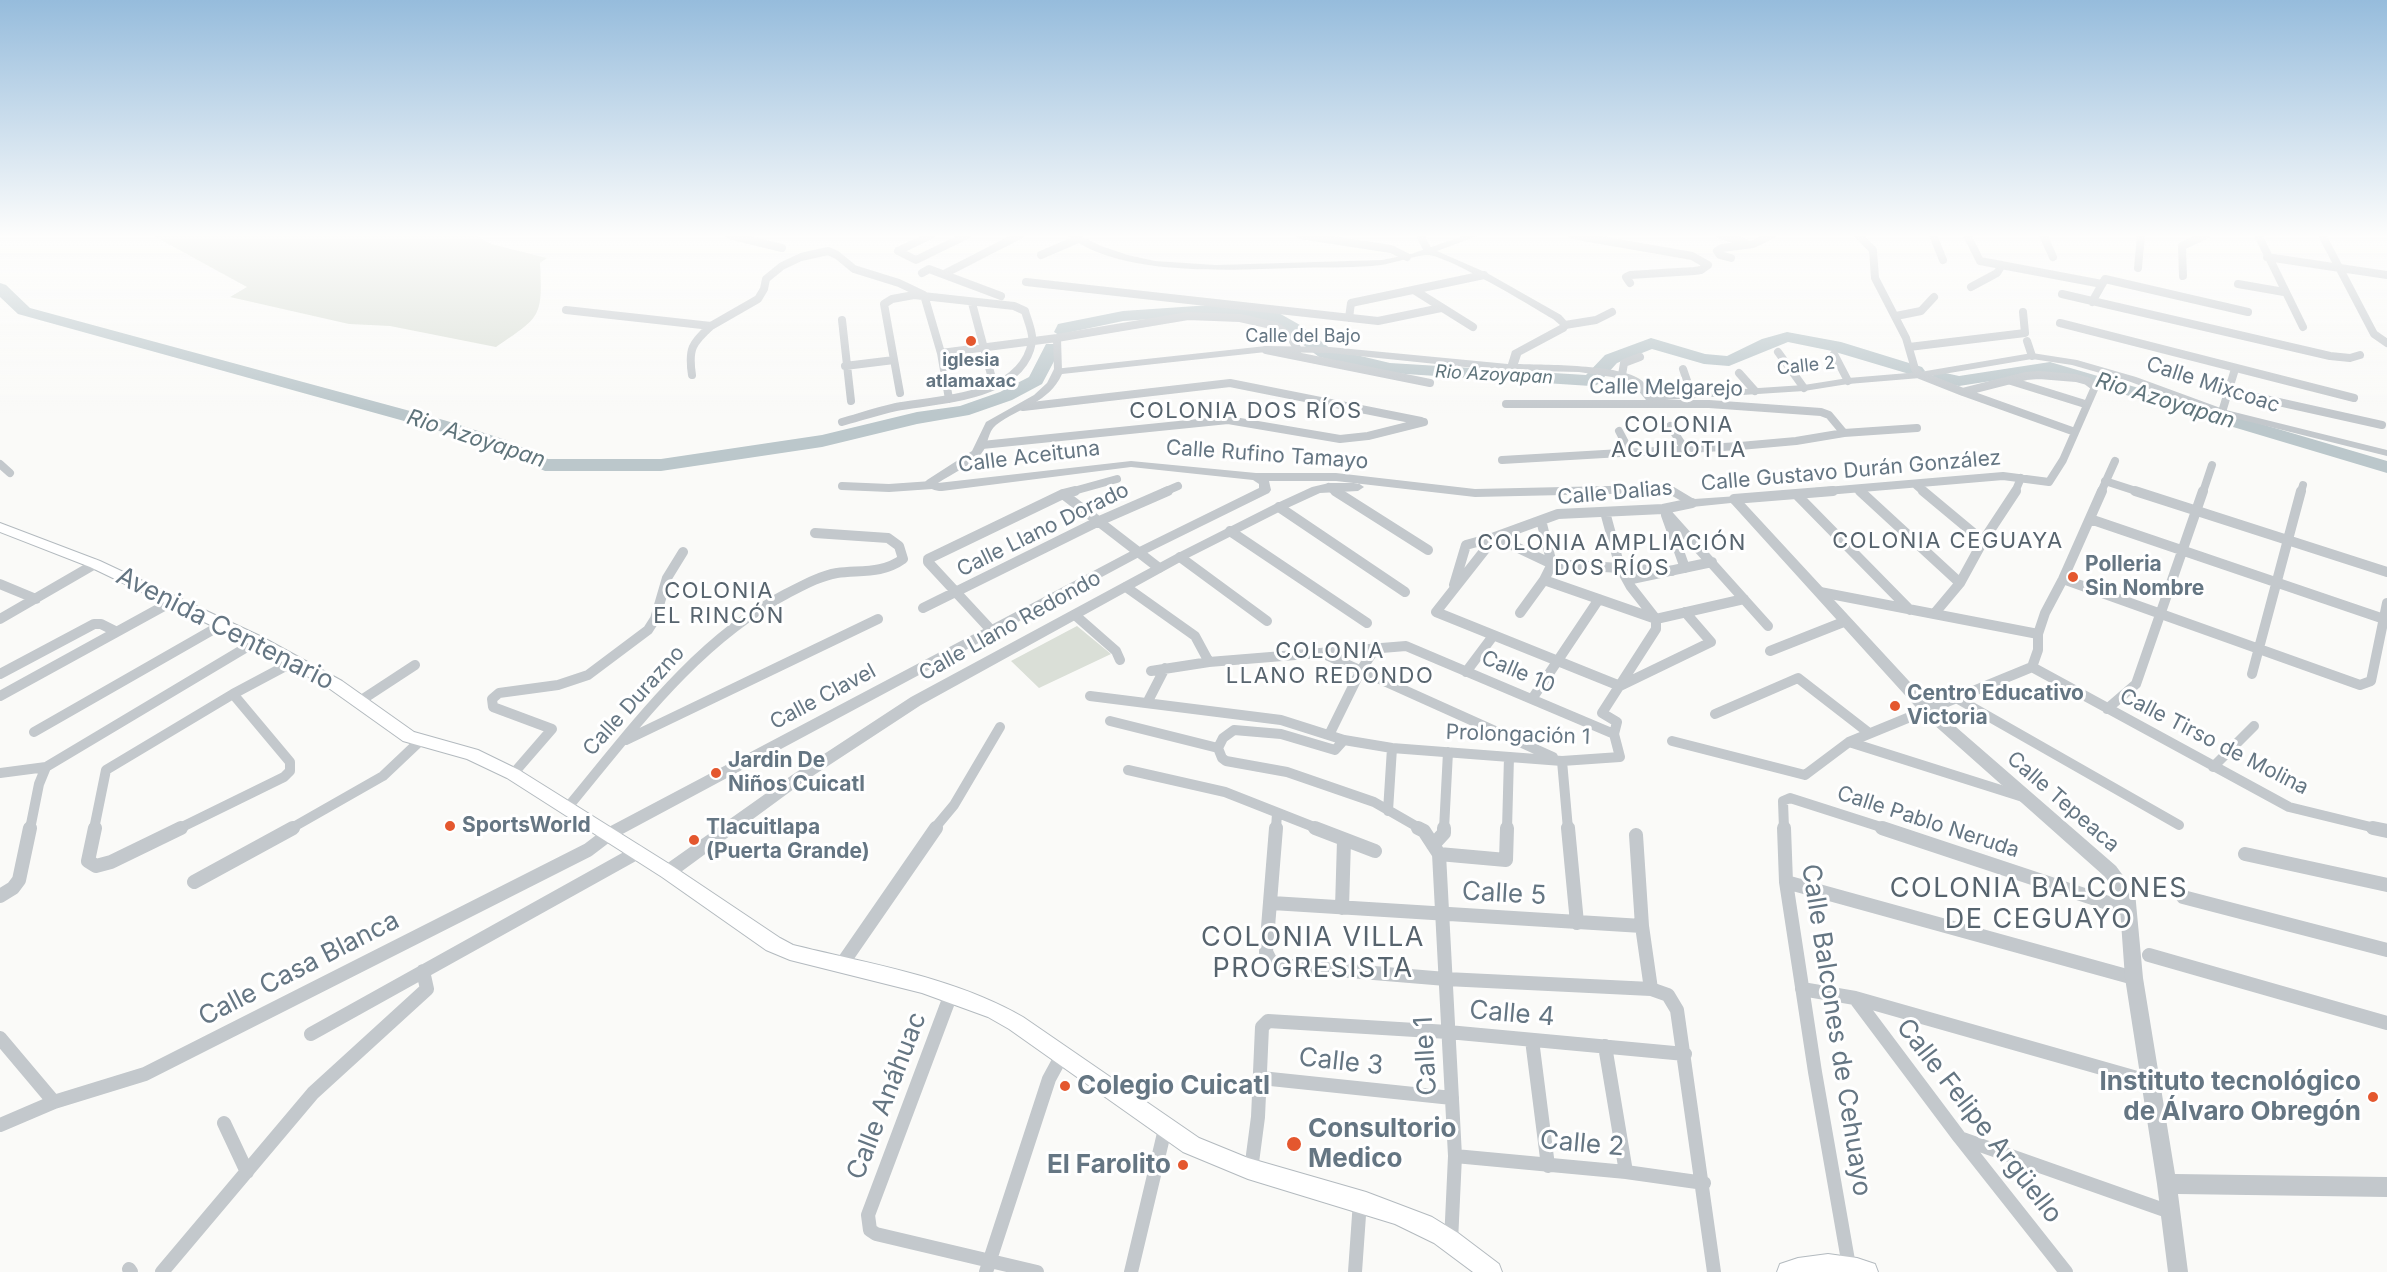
<!DOCTYPE html>
<html>
<head>
<meta charset="utf-8">
<style>
  body { margin:0 }
  canvas { display:block; background:#fafaf8 }
</style>
</head>
<body>
<canvas width="2387" height="1272"></canvas>
<script>
const c = document.querySelector('canvas').getContext('2d');
c.lineJoin = 'round';
function fill(path, color) { c.fillStyle = color; c.fill(path, 'evenodd'); }
function stroke(path, color, width, dash) { c.strokeStyle = color; c.lineWidth = width; c.lineCap = dash ? 'butt' : 'round'; c.setLineDash(dash || []); c.stroke(path); }
function label(font, color, halo, rows, align = 'center') {
  c.font = font + ' Inter,sans-serif'; c.lineWidth = 6; c.setLineDash([]); c.textBaseline = 'middle'; c.strokeStyle = halo; c.fillStyle = color; for (const [text, x, y, turn = 0] of rows) {
    c.save(); c.translate(x, y); c.rotate((+turn || 0) * Math.PI / 180); c.textAlign = isNaN(turn) ? turn : align; if (halo) c.strokeText(text, 0, 0); c.fillText(text, 0, 0); c.restore();
  }
}
fill(new Path2D(`
  M 152,235 L 476,235 L 491,244 L 547,258 L 540,263 C 543,318 540,317 496,347 L 390,326 L 349,324 L 230,297 L 247,287 Z
  M 1077,626 L 1111,654 L 1039,688 L 1011,661 Z`), '#dadfd7');
fill(new Path2D(`
  M 0,283 L 6,285 L 30,308 L 447,421 L 506,440 L 548,459 L 661,459 L 822,435 L 917,412 L 960,406 L 1000,392 L 1029,377 L 1046,344 L 1058,344 L 1061,348 L 1042,384 L 1012,400 L 969,415 L 917,424 L 822,447 L 661,471 L 545,471 L 492,448 L 433,429 L 18,314 L 0,297 Z
  M 1211,305 L 1277,312 L 1300,325 L 1331,349 L 1390,363 L 1586,375 L 1605,355 L 1651,338 L 1705,354 L 1727,356 L 1762,339 L 1787,332 L 1841,342 L 1922,367 L 1925,371 L 1922,375 L 1916,376 L 1832,351 L 1788,342 L 1729,366 L 1704,364 L 1652,349 L 1617,363 L 1597,385 L 1591,386 L 1390,373 L 1319,357 L 1288,333 L 1267,321 L 1211,315 L 1123,321 L 1071,332 L 1068,336 L 1062,337 L 1054,332 L 1058,324 L 1123,311 Z
  M 2050,362 L 2387,461 L 2387,473 L 2049,372 L 1959,386 L 1935,381 L 1932,377 L 1935,373 L 1941,372 L 1959,376 Z`), '#bbc7cb');
const secondary = new Path2D(`
  M 0,523 L 100,561 L 262,637 L 342,681 L 414,732 L 478,750 L 519,770 L 674,867 L 780,938 L 793,945 C 870,964 954,977 1023,1017 L 1199,1138 L 1248,1158 L 1366,1192 L 1432,1217 L 1458,1233 L 1499,1264 L 1502,1272 L 1473,1272 L 1434,1243 L 1395,1224 L 1248,1179 L 1183,1152 L 1009,1029 L 988,1017 L 922,993 L 790,960 L 766,950 L 662,877 L 507,778 L 467,759 L 403,741 L 330,689 L 252,645 L 90,567 L 0,532 Z
  M 1828,1254 L 1857,1258 L 1875,1264 L 1878,1272 L 1777,1272 L 1780,1264 L 1798,1258 Z`);
stroke(secondary, '#b3babf', 2);
stroke(new Path2D(`
  M 729,235 L 782,248
  M 1300,235 L 1391,249 L 1407,257
  M 1420,235 L 1428,251
  M 1572,235 L 1692,256 L 1708,265 L 1701,270 L 1694,271 L 1630,275 L 1626,277 L 1630,283
  M 1720,235 L 1744,242
  M 1933,235 L 1943,260
  M 1967,235 L 1980,261 L 2102,284
  M 2043,235 L 2053,257
  M 2258,235 L 2303,327
  M 2322,235 L 2374,334 L 2387,343
  M 898,251 L 916,260 L 967,235
  M 898,251 L 931,235
  M 1041,255 L 1078,239
  M 2267,257 L 2387,275
  M 1731,258 L 1720,255 L 1717,251 L 1722,248 L 1753,244 L 1772,235
  M 2138,268 L 2141,235
  M 922,273 L 929,269 L 1001,296
  M 944,274 L 1020,235
  M 2183,276 L 2182,246 L 2206,235
  M 1026,282 L 1378,321 L 1441,308
  M 2238,284 L 2284,292
  M 1971,287 L 1997,273 L 2002,265
  M 1414,290 L 1473,327
  M 2062,294 L 2330,356 L 2350,358 L 2360,355
  M 2092,302 L 2105,279 L 2248,312
  M 972,303 L 994,386
  M 566,310 L 711,326 L 758,299 L 764,289 L 766,279 L 782,266 L 801,257 L 828,251 L 837,255 L 854,269 L 899,283 L 924,295 L 941,353 L 949,399
  M 1896,316 L 1921,311 L 1934,297
  M 1349,318 L 1351,303 L 1484,275
  M 842,320 L 851,401
  M 2060,323 L 2354,398
  M 1565,325 L 1596,320 L 1612,312
  M 1057,338 L 1058,371
  M 2027,341 L 2032,356
  M 1909,347 L 2025,333 L 2023,312
  M 1266,350 L 1430,383
  M 1778,352 L 1804,388
  M 941,353 L 1057,338 L 1188,316 L 1240,318 L 1276,326 L 1290,336 L 1298,350
  M 1834,354 L 1848,381
  M 845,366 L 894,360
  M 1683,369 L 1692,395
  M 1739,373 L 1755,391
  M 692,375 C 688,349 692,343 711,326
  M 1622,375 L 1624,363 L 1640,357
  M 2011,381 L 2085,404
  M 2229,391 L 2382,425
  M 1963,392 L 2075,432
  M 1506,404 L 1709,404 L 1821,412 L 1829,415 L 1844,433
  M 1023,407 L 1230,383 L 1421,421
  M 2222,412 L 2235,369
  M 842,422 C 860,417 878,411 896,407 C 940,399 1022,398 1032,342 C 1034,334 1027,319 1025,311 L 1014,306 L 914,295 L 892,299 L 884,304 L 900,393
  M 1670,426 L 1685,449
  M 1619,431 L 1630,452
  M 982,445 L 1228,420 L 1340,439 L 1368,436 L 1424,422
  M 1502,460 L 1740,446 L 1796,441 L 1844,433 L 1917,428
  M 0,464 L 10,473
  M 2105,481 L 2139,492
  M 1916,485 L 1924,492
  M 842,486 L 889,488 L 932,485
  M 1329,487 L 1337,492
  M 1859,490 L 1861,492
  M 1070,492 L 1117,479
  M 1164,492 L 1178,486
  M 1815,492 L 2003,476 L 2049,482 L 2063,460 L 2095,387 L 2087,381 L 2076,378 L 2039,375 L 2026,376 L 1963,392 L 1920,375 L 1915,369 L 1906,338 L 1875,278 L 1873,250 L 1858,235
  M 2015,492 L 2021,478
  M 2101,492 L 2115,461
  M 2203,492 L 2212,465
  M 2301,492 L 2303,485`), '#c3c8cc', 8);
stroke(new Path2D(`
  M 1335,491 L 1428,550
  M 1860,491 L 1960,583
  M 1923,491 L 1983,541
  M 2135,491 L 2387,572
  M 1063,494 L 1159,568
  M 1796,494 L 1910,610
  M 1734,499 L 1833,491
  M 1279,507 L 1405,592
  M 1663,509 L 1768,626
  M 1605,512 L 1620,567 L 1631,587 L 1656,619
  M 1666,515 L 1685,568
  M 2090,519 L 2387,620
  M 1541,520 L 1552,564 L 1544,580 L 1656,619
  M 1230,531 L 1367,623
  M 1180,557 L 1267,621
  M 2063,579 L 2360,685 L 2371,681 L 2387,603
  M 1627,580 L 1712,562
  M 0,584 L 36,599
  M 1454,585 L 1466,545 L 1495,537 L 1552,564 L 1672,571
  M 1126,587 L 1195,636 L 1209,662
  M 1820,592 L 2038,634
  M 923,608 L 1097,522 L 1168,491
  M 1520,613 L 1544,580
  M 1934,614 L 1960,583 L 1983,541 L 2016,491
  M 1075,615 L 1116,651 L 1120,660
  M 0,619 L 95,564
  M 1656,619 L 1744,599
  M 991,630 L 928,562 L 928,559 L 1063,494 L 1075,491
  M 1770,651 L 1846,621
  M 1324,654 L 1553,757
  M 2032,667 L 2289,807 L 2379,829
  M 2032,667 L 2038,650 L 2038,634 L 2045,613 L 2063,579 L 2102,491
  M 1151,671 L 1209,662 L 1406,646 L 1614,734
  M 1466,672 L 1493,636
  M 0,674 L 94,624 L 101,624 L 117,632
  M 2252,674 L 2301,491
  M 1620,686 L 1436,612 L 1495,537 L 1558,514 L 1663,509 L 1692,503
  M 1620,686 L 1711,642 L 1685,612
  M 233,694 L 295,661
  M 0,696 L 173,601
  M 1090,696 L 1281,720 L 1344,740 L 1392,748 L 1562,761 L 1620,757 L 1614,734 L 1617,722 L 1602,713 L 1656,629 L 1656,619
  M 1532,699 L 1599,599
  M 1958,699 L 2179,825
  M 360,701 L 415,665
  M 1147,703 L 1165,668
  M 2107,709 L 2136,684 L 2203,491
  M 1715,714 L 1798,678 L 1869,733
  M 1110,721 L 1218,748
  M 34,732 L 223,624
  M 1329,735 L 1361,670 L 1375,649
  M 626,740 L 878,619
  M 1344,740 L 1335,750 L 1281,734 L 1234,730 L 1223,738 L 1218,748 L 1222,758 L 1226,761 L 1287,772 L 1374,802 L 1421,829
  M 1672,741 L 1805,775 L 1849,742 L 2032,667
  M 1849,742 L 2023,797
  M 1562,761 L 1568,829
  M 2213,767 L 2254,726
  M 1128,770 L 1225,792 L 1319,829
  M 0,773 L 46,767 L 257,641
  M 513,774 L 552,729 L 493,707 L 492,699 L 499,693 L 558,685 L 588,675 L 648,630 L 655,619 L 667,578 L 683,552
  M 568,807 C 631,731 697,640 786,594 C 802,586 819,576 837,573 C 861,570 882,574 903,559 L 899,546 L 888,538 L 815,533
  M 1388,811 L 1392,748
  M 30,829 L 39,784 L 46,767
  M 94,829 L 106,770 L 233,694
  M 178,829 L 284,777 L 290,771 L 290,762 L 233,694
  M 290,829 L 383,776 L 420,741
  M 934,829 L 954,805 L 1000,727
  M 1276,829 L 1277,813
  M 1444,829 L 1448,752
  M 1507,829 L 1509,757
  M 1784,829 L 1783,801 L 1790,798 L 1887,829`), '#c3c8cc', 10);
stroke(new Path2D(`
  M 95,828 L 88,861 L 96,866 L 111,862 L 181,828
  M 1276,828 L 1266,952 L 1270,960 L 1277,965 L 1446,979 L 1651,989 L 1668,995 L 1677,1010 L 1714,1272
  M 1315,828 L 1375,851
  M 1418,828 L 1424,831 L 1439,854 L 1455,1156 L 1451,1242
  M 1568,828 L 1577,923
  M 1784,828 L 1786,882 L 1815,1072 L 1849,1266
  M 1882,828 L 2129,910
  M 2373,828 L 2387,831
  M 1636,835 L 1642,926 L 1651,989
  M 1433,845 L 1444,833 L 1444,828
  M 1439,854 L 1506,860 L 1507,828
  M 2245,854 L 2387,885
  M 194,882 L 293,828
  M 1786,882 L 2134,978
  M 0,896 L 13,888 L 19,880 L 30,828
  M 2183,897 L 2387,950
  M 1272,903 L 1642,926
  M 1342,908 L 1344,840
  M 2149,955 L 2387,1023
  M 842,964 L 936,828
  M 1802,989 L 1855,998 L 2151,1082
  M 951,994 L 868,1215 L 870,1230 L 876,1234 L 1037,1272
  M 1855,998 L 1960,1138 L 2066,1272
  M 311,1034 L 638,852
  M 0,1038 L 54,1102
  M 1532,1040 L 1548,1166
  M 1605,1046 L 1626,1172
  M 1261,1078 L 1452,1098
  M 224,1123 L 247,1172
  M 0,1125 L 54,1102 L 145,1074 L 588,850 L 609,834
  M 1960,1138 L 2170,1212
  M 1455,1156 L 1626,1172 L 1704,1183
  M 1251,1170 L 1258,1117 L 1262,1027 L 1268,1021 L 1448,1032 L 1685,1054
  M 129,1269 L 131,1272
  M 162,1272 L 313,1093 L 427,989 L 423,971
  M 986,1272 L 1049,1079 L 1062,1055
  M 1131,1272 L 1165,1129
  M 1355,1272 L 1360,1201`), '#c3c8cc', 14);
fill(new Path2D(`
  M 1067,235 L 1079,235 L 1101,246 L 1128,255 L 1155,261 L 1216,265 L 1382,260 L 1411,254 L 1466,235 L 1480,235 L 1437,251 L 1487,273 L 1561,315 L 1570,325 L 1566,331 L 1521,355 L 1518,364 C 1544,365 1621,364 1641,380 C 1645,383 1649,390 1653,395 L 1804,385 L 1848,378 L 1920,372 L 2032,353 L 2077,360 L 2136,377 L 2226,410 L 2387,450 L 2387,456 L 2218,414 L 2128,381 L 2072,365 L 2032,359 L 1920,378 L 1848,384 L 1804,391 L 1650,401 L 1646,400 L 1632,383 L 1612,377 L 1579,372 L 1494,370 L 1330,353 L 1266,352 L 1062,374 C 1049,403 1020,407 996,425 C 987,432 989,445 981,454 C 971,465 952,474 938,483 L 1131,461 L 1256,473 L 1336,473 L 1475,489 L 1653,485 L 1674,487 L 1694,499 L 1738,496 L 1933,707 L 2116,866 L 2135,892 L 2143,978 L 2175,1174 L 2387,1177 L 2387,1197 L 2178,1194 L 2188,1272 L 2168,1272 L 2157,1184 L 2125,978 L 2119,894 L 2104,876 L 1923,715 L 1731,503 L 1692,507 L 1667,493 L 1653,493 L 1475,497 L 1336,481 L 1269,481 L 1271,490 L 1269,493 L 1141,556 L 615,838 L 609,840 L 603,838 L 601,834 L 603,830 L 1133,550 L 1259,488 L 1259,484 L 1253,480 L 1131,467 L 942,491 C 934,491 930,489 925,482 L 927,480 L 972,451 L 986,422 L 1034,395 L 1047,383 L 1054,369 L 1266,346 L 1330,347 L 1508,364 L 1512,351 L 1560,325 L 1553,319 C 1533,307 1444,253 1426,255 C 1408,257 1390,265 1372,266 C 1346,268 1320,267 1294,268 C 1230,270 1119,277 1067,235 Z
  M 1329,483 L 1358,483 L 1364,487 L 1358,491 L 1320,493 L 1283,510 L 1184,560 L 921,705 L 802,783 L 674,877 L 668,879 L 662,877 L 660,872 L 662,867 L 792,775 L 911,697 L 1176,554 L 1275,504 L 1312,487 Z`), '#c3c8cc');
fill(secondary, '#fff');
const sky = c.createLinearGradient(0, 0, 0, 413);
sky.addColorStop(0, '#96bcdc');
sky.addColorStop(0.57, '#fdfdfc');
sky.addColorStop(1, '#fdfdfc00');
c.fillStyle = sky;
c.fillRect(0, 0, 2387, 413);
for (const [x, y, r, color] of [
  [971,341,6,"#e4572e"],
  [2073,577,6,"#e4572e"],
  [1895,706,6,"#e4572e"],
  [716,773,6,"#e4572e"],
  [450,826,6,"#e4572e"],
  [694,840,6,"#e4572e"],
  [1065,1086,6,"#e4572e"],
  [2373,1097,6,"#e4572e"],
  [1294,1144,8,"#e4572e"],
  [1183,1165,6,"#e4572e"]
]) { const dot = new Path2D(); dot.arc(x, y, r, 0, 2 * Math.PI); c.fillStyle = color; c.fill(dot); stroke(dot, '#fff', 2); }
label('18px', '#657683', '#fff', [
  ["Calle del Bajo",1303,337],
  ["Calle 2",1806,366,-6]
]);
label('bold 18px', '#657683', '#fff', [
  ["iglesia",971,361],
  ["atlamaxac",971,382]
]);
label('italic 18px', '#60757c', '#fff', [
  ["Rio Azoyapan",1494,375,3]
]);
label('21px', '#657683', '#fff', [
  ["Calle Mixcoac",2213,385,18],
  ["Calle Melgarejo",1666,388,1],
  ["Calle Rufino Tamayo",1267,455,4],
  ["Calle Aceituna",1029,457,-7],
  ["Calle Gustavo Durán González",1851,471,-5],
  ["Calle Dalias",1615,493,-5],
  ["Calle Llano Dorado",1043,530,-26],
  ["Calle Llano Redondo",1010,626,-29],
  ["Calle 10",1518,672,23],
  ["Calle Clavel",823,697,-28],
  ["Calle Durazno",634,701,-48],
  ["Prolongación 1",1518,735,2],
  ["Calle Tirso de Molina",2214,742,27],
  ["Calle Tepeaca",2063,802,41],
  ["Calle Pablo Neruda",1928,822,18]
]);
label('bold 21px', '#657683', '#fff', [
  ["Polleria",2085,565],
  ["Sin Nombre",2085,589],
  ["Centro Educativo",1907,694],
  ["Victoria",1907,718],
  ["Jardin De",728,761],
  ["Niños Cuicatl",728,785],
  ["SportsWorld",462,826],
  ["Tlacuitlapa",706,828],
  ["(Puerta Grande)",706,852]
], 'left');
label('italic 22px', '#60757c', '#fff', [
  ["Rio Azoyapan",2165,401,17],
  ["Rio Azoyapan",476,439,18]
]);
c.letterSpacing = '1.5px';
label('22px', '#57646e', '#fff', [
  ["COLONIA DOS RÍOS",1246,411],
  ["COLONIA",1679,425],
  ["ACUILOTLA",1679,450],
  ["COLONIA CEGUAYA",1948,541],
  ["COLONIA AMPLIACIÓN",1612,543],
  ["DOS RÍOS",1612,568],
  ["COLONIA",719,591],
  ["EL RINCÓN",719,616],
  ["COLONIA",1330,651],
  ["LLANO REDONDO",1330,676]
]);
c.letterSpacing = '0px';
label('26px', '#657683', '#fff', [
  ["Avenida Centenario",225,629,27],
  ["Calle 5",1504,894,3],
  ["Calle Casa Blanca",299,969,-27],
  ["Calle 4",1512,1014,5],
  ["Calle Balcones de Cehuayo",1836,1030,81],
  ["Calle 1",1426,1056,-93],
  ["Calle 3",1341,1062,6],
  ["Calle Anáhuac",887,1096,-69],
  ["Calle Felipe Argüello",1979,1121,52],
  ["Calle 2",1582,1144,5]
]);
label('bold 26px', '#657683', '#fff', [
  ["Instituto tecnológico",2361,1082],
  ["de Álvaro Obregón",2361,1112],
  ["Colegio Cuicatl",1077,1086,"left"],
  ["Consultorio",1308,1129,"left"],
  ["Medico",1308,1159,"left"],
  ["El Farolito",1171,1165]
], 'right');
c.letterSpacing = '1.5px';
label('27px', '#57646e', '#fff', [
  ["COLONIA BALCONES",2039,889],
  ["DE CEGUAYO",2039,920],
  ["COLONIA VILLA",1313,938],
  ["PROGRESISTA",1313,969]
]);
c.letterSpacing = '0px';
</script>
</body>
</html>
